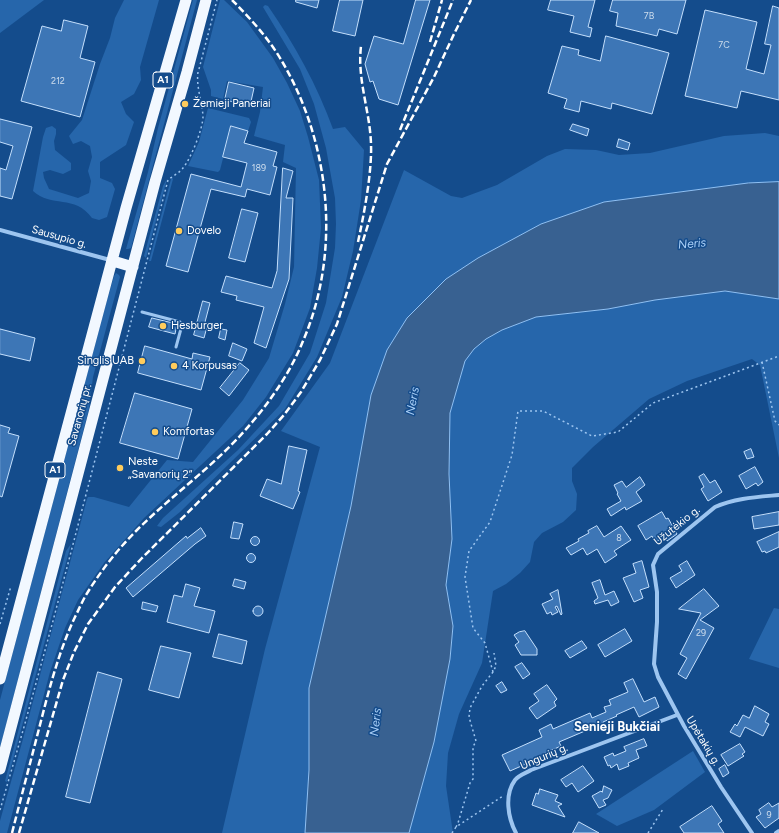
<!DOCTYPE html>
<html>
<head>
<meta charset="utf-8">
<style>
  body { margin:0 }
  canvas { display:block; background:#144c8c }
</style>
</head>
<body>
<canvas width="779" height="833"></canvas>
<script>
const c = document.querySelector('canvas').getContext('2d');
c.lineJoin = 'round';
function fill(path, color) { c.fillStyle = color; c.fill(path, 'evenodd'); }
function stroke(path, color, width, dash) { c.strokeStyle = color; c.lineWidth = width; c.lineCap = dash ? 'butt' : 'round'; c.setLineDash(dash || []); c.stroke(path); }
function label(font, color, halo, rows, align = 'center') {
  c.font = font + ' Figtree,sans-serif'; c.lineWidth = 3; c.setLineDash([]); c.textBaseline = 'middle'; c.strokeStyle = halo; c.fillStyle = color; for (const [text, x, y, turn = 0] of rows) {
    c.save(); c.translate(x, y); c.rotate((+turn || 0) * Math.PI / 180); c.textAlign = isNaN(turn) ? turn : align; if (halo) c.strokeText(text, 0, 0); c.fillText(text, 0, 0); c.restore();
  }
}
fill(new Path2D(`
  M 0,0 L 44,0 L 0,33 Z
  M 124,0 L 159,0 L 140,67 L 141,80 L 134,94 L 121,102 L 126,114 L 134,122 L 126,145 L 100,162 L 100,178 L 112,183 L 115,189 L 107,217 L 99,220 L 92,218 C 75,194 51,208 33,191 L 43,137 L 46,128 L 52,126 L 56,129 L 56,134 L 54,141 L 55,150 L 71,163 L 71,170 L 63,174 L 50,170 L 43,172 L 44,178 L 49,189 L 78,198 L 89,193 L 91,181 L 88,171 L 92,157 L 90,146 L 81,141 L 73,144 L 69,136 L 82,120 L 100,64 L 110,38 L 115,18 Z
  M 193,0 L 197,0 L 131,248 L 128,249 L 126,249 L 148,172 L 158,128 Z
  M 220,0 L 224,0 L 247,22 L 273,58 L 287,83 L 300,111 L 308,137 L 319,180 L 321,228 L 317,268 L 310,308 L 293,353 L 266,397 L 243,426 L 144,518 L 104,563 L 78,600 L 65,628 L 50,672 L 7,833 L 0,833 L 0,821 L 23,739 L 87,499 L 88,497 L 94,497 L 129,507 L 167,460 L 193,462 L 243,400 L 269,358 L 285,304 L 294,267 L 296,168 L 283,162 L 285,145 L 254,136 L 260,112 L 263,87 L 227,81 L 223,99 L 211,96 L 211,90 L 203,67 Z
  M 265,5 L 268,6 C 295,45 317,85 333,129 L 345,127 L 364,150 L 361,200 L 353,251 L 342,297 L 317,357 L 285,409 L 180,512 L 161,527 L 157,526 L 163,518 L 238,450 L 279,406 L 310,353 L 326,303 L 335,248 L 336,224 L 335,198 L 326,148 L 314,104 L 300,69 L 263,7 Z
  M 208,108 L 249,118 L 251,122 L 248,131 L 231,127 L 220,170 L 218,172 L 188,166 L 199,142 Z
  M 765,133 L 779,136 L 779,182 L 748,183 L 604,202 L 541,224 L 478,258 L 371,395 L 351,506 L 309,688 L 309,770 L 305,833 L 222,833 L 265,649 L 320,447 L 281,431 L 330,363 L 404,170 L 451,196 L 462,198 L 497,185 L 547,156 L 565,149 L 596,150 L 619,155 L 650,153 L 724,136 Z
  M 172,178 L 173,179 L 151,261 L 149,261 L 171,179 Z
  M 167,179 L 146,258 L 144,256 L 163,186 Z
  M 116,273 L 119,275 L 120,277 L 93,377 L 89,409 L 0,748 L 0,700 L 107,300 L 114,276 Z
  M 725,291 L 779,299 L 779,458 L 760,365 L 752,359 L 687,381 L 649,399 L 593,447 L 572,468 L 572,481 L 577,494 L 576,510 L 563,522 L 542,533 L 534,542 L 530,562 L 520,573 L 506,584 L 493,591 L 482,663 L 459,714 L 448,753 L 446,786 L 453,833 L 409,833 L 434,742 L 450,659 L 453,626 L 446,585 L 452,539 L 449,474 L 450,413 L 465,361 L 474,349 L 486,339 L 502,330 L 536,317 L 608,309 L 655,300 Z
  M 71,544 L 7,782 L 5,781 L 66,551 Z
  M 774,608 L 779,609 L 779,668 L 749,659 Z
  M 693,751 L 705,772 L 654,810 L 617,826 L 596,814 Z`), '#2666ab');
const water = new Path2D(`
  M 779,182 L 779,299 L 725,291 L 655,300 L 608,309 L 536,317 L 502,330 L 486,339 L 474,349 L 465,361 L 450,413 L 449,474 L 452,539 L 446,585 L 453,626 L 450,659 L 434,742 L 409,833 L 305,833 L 309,770 L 309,688 L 351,506 L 371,395 L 387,350 L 407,318 L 446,279 L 478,258 L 541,224 L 604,202 L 748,183 Z`);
fill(water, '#386191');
stroke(water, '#8fc0f3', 1);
const building = new Path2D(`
  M 296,0 L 319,0 L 317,8 L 296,2 Z
  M 340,0 L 363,0 L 355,36 L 333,31 Z
  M 416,0 L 430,0 L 398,105 L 379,99 L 373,81 L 370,82 L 365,64 L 374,36 L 403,44 Z
  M 551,0 L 595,0 L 588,27 L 592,28 L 590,37 L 570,32 L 574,16 L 548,10 Z
  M 613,0 L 686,0 L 677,34 L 659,29 L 657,36 L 616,26 L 618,13 L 610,11 Z
  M 773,6 L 779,8 L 779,100 L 741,91 L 737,108 L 685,96 L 705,10 L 757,22 L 746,69 L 764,74 L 771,45 L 765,44 Z
  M 64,20 L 88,26 L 80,58 L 95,62 L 80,117 L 21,101 L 42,26 L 61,31 Z
  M 606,36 L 669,53 L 652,114 L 612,103 L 611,109 L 581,101 L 579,112 L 564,108 L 567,99 L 548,93 L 562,46 L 579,50 L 578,55 L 600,61 Z
  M 229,82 L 254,88 L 250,106 L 225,100 Z
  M 0,119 L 32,127 L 12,199 L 0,196 L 0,168 L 6,170 L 13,146 L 0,142 Z
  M 573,124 L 589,129 L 587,136 L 570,130 Z
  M 231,126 L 248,131 L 244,143 L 277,152 L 273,166 L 277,167 L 270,195 L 247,189 L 245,197 L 211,189 L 188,272 L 166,266 L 191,174 L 241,187 L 247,163 L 223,157 Z
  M 619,139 L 630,143 L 628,150 L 617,147 Z
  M 283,168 L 293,171 L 286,198 L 293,198 L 289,279 L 266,348 L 254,343 L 264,307 L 236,300 L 237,296 L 221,292 L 226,276 L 272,288 L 277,271 Z
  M 242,209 L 258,213 L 245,262 L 229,258 Z
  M 203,301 L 210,303 L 205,322 L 208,323 L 204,338 L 194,335 Z
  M 152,318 L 177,324 L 175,334 L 149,327 Z
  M 0,329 L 35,338 L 30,361 L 0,354 Z
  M 221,329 L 227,330 L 225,340 L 219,338 Z
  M 233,343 L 247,349 L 242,361 L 229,356 Z
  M 145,346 L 192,359 L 193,353 L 210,357 L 201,390 L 138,373 Z
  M 240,363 L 249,370 L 229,396 L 220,388 Z
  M 135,393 L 192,409 L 178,459 L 120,443 Z
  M 0,425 L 10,428 L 8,433 L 19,436 L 2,497 L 0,496 Z
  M 289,446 L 307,450 L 298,491 L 300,492 L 293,509 L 260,496 L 267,479 L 281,484 Z
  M 751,449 L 754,457 L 747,459 L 744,452 Z
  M 755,467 L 763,482 L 758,486 L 756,483 L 746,489 L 739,476 Z
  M 704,474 L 710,483 L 715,480 L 722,492 L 708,501 L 701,489 L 704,487 L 699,477 Z
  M 640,477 L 645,485 L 636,492 L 642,501 L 626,510 L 625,507 L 611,516 L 607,509 L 621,501 L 617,494 L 618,493 L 614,485 L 622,481 L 626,487 Z
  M 662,512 L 666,519 L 668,518 L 677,534 L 667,541 L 665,537 L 655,542 L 652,536 L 646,540 L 638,526 Z
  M 779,512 L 779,525 L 754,529 L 752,517 Z
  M 234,522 L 243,524 L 239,539 L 231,538 Z
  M 597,526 L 604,537 L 621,526 L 631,540 L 614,551 L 617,555 L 605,563 L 597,549 L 587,555 L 583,548 L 571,555 L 566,548 L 579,541 L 578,539 L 589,533 L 588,531 Z
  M 201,528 L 206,536 L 195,544 L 133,597 L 126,588 L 186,536 L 187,538 Z
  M 779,532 L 779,547 L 766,553 L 765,551 L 762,552 L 757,542 Z
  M250.5 541a4.5 4.5 0 1 1 9 0a4.5 4.5 0 1 1-9 0Z
  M246.5 558a4.5 4.5 0 1 1 9 0a4.5 4.5 0 1 1-9 0Z
  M 642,561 L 649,587 L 640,590 L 643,598 L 634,602 L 623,578 L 636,573 L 633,564 Z
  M 687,561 L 695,575 L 676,588 L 670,578 L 682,571 L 679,566 Z
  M 235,579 L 246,582 L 244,589 L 233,586 Z
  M 600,580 L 605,595 L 614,591 L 619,602 L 611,606 L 608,600 L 595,604 L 594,601 L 598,598 L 592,583 Z
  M 186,584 L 200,588 L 194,606 L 215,611 L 209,633 L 167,622 L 174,595 L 182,597 Z
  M 704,589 L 719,606 L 700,620 L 714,628 L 686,679 L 678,674 L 687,658 L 680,654 L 701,613 L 679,609 Z
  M 558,590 L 562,614 L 561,615 L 557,606 L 555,607 L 558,612 L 552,615 L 551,612 L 547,614 L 542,604 L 553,599 L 550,594 Z
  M 143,602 L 158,606 L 156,612 L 142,609 Z
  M253 611a5 5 0 1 1 10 0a5 5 0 1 1-10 0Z
  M 625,629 L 632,641 L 605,657 L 598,645 Z
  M 525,631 L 537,649 L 537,655 L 521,655 L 515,645 L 519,642 L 514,635 L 519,632 Z
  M 219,634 L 247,641 L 242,664 L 213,657 Z
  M 582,641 L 587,648 L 570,658 L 565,651 Z
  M 161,646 L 191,653 L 179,698 L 149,690 Z
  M 522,663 L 530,674 L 523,679 L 515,667 Z
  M 98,672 L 122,679 L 90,803 L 66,797 Z
  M 633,679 L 644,702 L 655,697 L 659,707 L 639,717 L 634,707 L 616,715 L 617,716 L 603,722 L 604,726 L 593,731 L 592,728 L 559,742 L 561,746 L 543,754 L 544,756 L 510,771 L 502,755 L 542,737 L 539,730 L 551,724 L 553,729 L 590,713 L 592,718 L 606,712 L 604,707 L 611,705 L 609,700 L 628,692 L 624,683 Z
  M 502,682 L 507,690 L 501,693 L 496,686 Z
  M 547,685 L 557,699 L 554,702 L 556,706 L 537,719 L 529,708 L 539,701 L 534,694 Z
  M 755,706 L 769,714 L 765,722 L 769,724 L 763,736 L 745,727 L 740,737 L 730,732 L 735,724 L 737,726 L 743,715 L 749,718 Z
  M 644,739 L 647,746 L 636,750 L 639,758 L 628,763 L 629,766 L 619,770 L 617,764 L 611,768 L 610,765 L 608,766 L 604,757 L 613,753 L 614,756 L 626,751 L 624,747 Z
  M 740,744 L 745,752 L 742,754 L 744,756 L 728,766 L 721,755 Z
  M 725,765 L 729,773 L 723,777 L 719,769 Z
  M 583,766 L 594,781 L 578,792 L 572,783 L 566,787 L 561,780 Z
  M 604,786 L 612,790 L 608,798 L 603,800 L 606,805 L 599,808 L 592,796 L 601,791 L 602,792 Z
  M 540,789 L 558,795 L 555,801 L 562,804 L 558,806 L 565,817 L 532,805 L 536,793 L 538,794 Z
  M 769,803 L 772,807 L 779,803 L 779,818 L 765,828 L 756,817 L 761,814 L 759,810 Z
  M 712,806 L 722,821 L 718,824 L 724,833 L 684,833 L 680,827 Z
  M 579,822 L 599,833 L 573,833 Z`);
fill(building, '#3d76b6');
stroke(building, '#c4dffc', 1);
stroke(new Path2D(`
  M 199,69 L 217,0
  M 762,362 L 775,421 L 779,425
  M 0,624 L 11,586
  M 493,672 L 485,643 L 473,628 L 465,577 L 469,551 L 490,522 L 512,455 L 518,411 L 543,411 L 592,436 L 618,432 L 653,403 L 779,356
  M 0,810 L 24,727 L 53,621 L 168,180 C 173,176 179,173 183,168 C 191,158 203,129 203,116 C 202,101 196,87 198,72
  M 456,827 L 458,823 L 470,783 L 473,779 L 473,747 L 476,741 L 469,717 L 470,708 L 482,686 L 493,672 L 496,666 L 494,653
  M 452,833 L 456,827 L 503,796
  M 648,833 L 663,809`), '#9dc5f0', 1.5, [2, 3]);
stroke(new Path2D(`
  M 142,312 L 180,322 L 182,325 L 176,347`), '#9dc5f0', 3);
stroke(new Path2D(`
  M 0,230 L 110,260
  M 516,833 C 508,818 504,795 515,780 C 519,775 526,773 531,770 L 677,715
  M 752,833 L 721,787 L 684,726 L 658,677 L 654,664 L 657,622 L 657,592 L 653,565 L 658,554 L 715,507 C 735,498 757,497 779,495
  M 776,833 L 779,831`), '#9dc5f0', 4);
stroke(new Path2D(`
  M 113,261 L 133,267
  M 0,679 L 126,208 L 186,0
  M 0,769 L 155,182 L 187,72 L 206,0`), '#f2f8ff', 11);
stroke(new Path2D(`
  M 430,42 L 442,0
  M 400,130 L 453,0
  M 358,242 C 364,214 372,173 371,144 C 370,111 357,80 361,46
  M 12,833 C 22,794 32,756 42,717 C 51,682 60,649 75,617 C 79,609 82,602 86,595 C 100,572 117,550 136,531 C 169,498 207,471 239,437 C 265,409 289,376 303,341 C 341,253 331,146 283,63 C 270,40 251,19 232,0
  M 19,833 L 63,680 L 74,652 L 88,624 L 115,587 L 142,558 L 267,434 L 284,415 L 301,392 L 320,360 L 337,324 L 387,164 L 434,77 L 454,34 L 471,0`), '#fff', 2.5, [7, 3]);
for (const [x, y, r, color] of [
  [185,104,4,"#ffcc5c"],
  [179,231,4,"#ffcc5c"],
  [163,326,4,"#ffcc5c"],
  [142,361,4,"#ffcc5c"],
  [174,366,4,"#ffcc5c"],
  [155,432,4,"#ffcc5c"],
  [120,468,4,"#ffcc5c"]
]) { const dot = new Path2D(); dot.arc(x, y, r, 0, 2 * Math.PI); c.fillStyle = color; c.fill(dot); stroke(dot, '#144c8c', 1.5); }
label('9px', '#cedded', null, [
  ["7B",649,16],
  ["7C",724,45],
  ["212",58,81],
  ["189",259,168],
  ["8",619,538],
  ["29",701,633],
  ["9",769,815]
]);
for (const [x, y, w] of [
  [163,80,20],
  [55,470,20]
]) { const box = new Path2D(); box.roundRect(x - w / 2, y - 8, w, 16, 3); c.fillStyle = '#144c8c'; c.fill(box); stroke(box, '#fff', 1); }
label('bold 10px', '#fff', null, [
  ["A1",163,80],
  ["A1",55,470]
]);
label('11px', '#fff', '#144c8c', [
  ["Žemieji Paneriai",193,104],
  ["Dovelo",187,231],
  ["Hesburger",171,326],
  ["Singlis UAB",134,361,"right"],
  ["4 Korpusas",182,366],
  ["Komfortas",163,432],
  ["Neste",128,462],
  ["„Savanorių 2“",128,475]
], 'left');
label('11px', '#fff', '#144c8c', [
  ["Sausupio g.",59,237,16],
  ["Savanorių pr.",80,415,-75],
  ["Užutėkio g.",677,526,-39],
  ["Upėtakių g.",703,741,59],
  ["Ungurių g.",544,757,-23]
]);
label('italic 12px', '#a9cff7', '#144c8c', [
  ["Neris",692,244,-5],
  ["Neris",413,401,-79],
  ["Neris",376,722,-83]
]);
label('bold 13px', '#fff', '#144c8c', [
  ["Senieji Bukčiai",617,727]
]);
</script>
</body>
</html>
